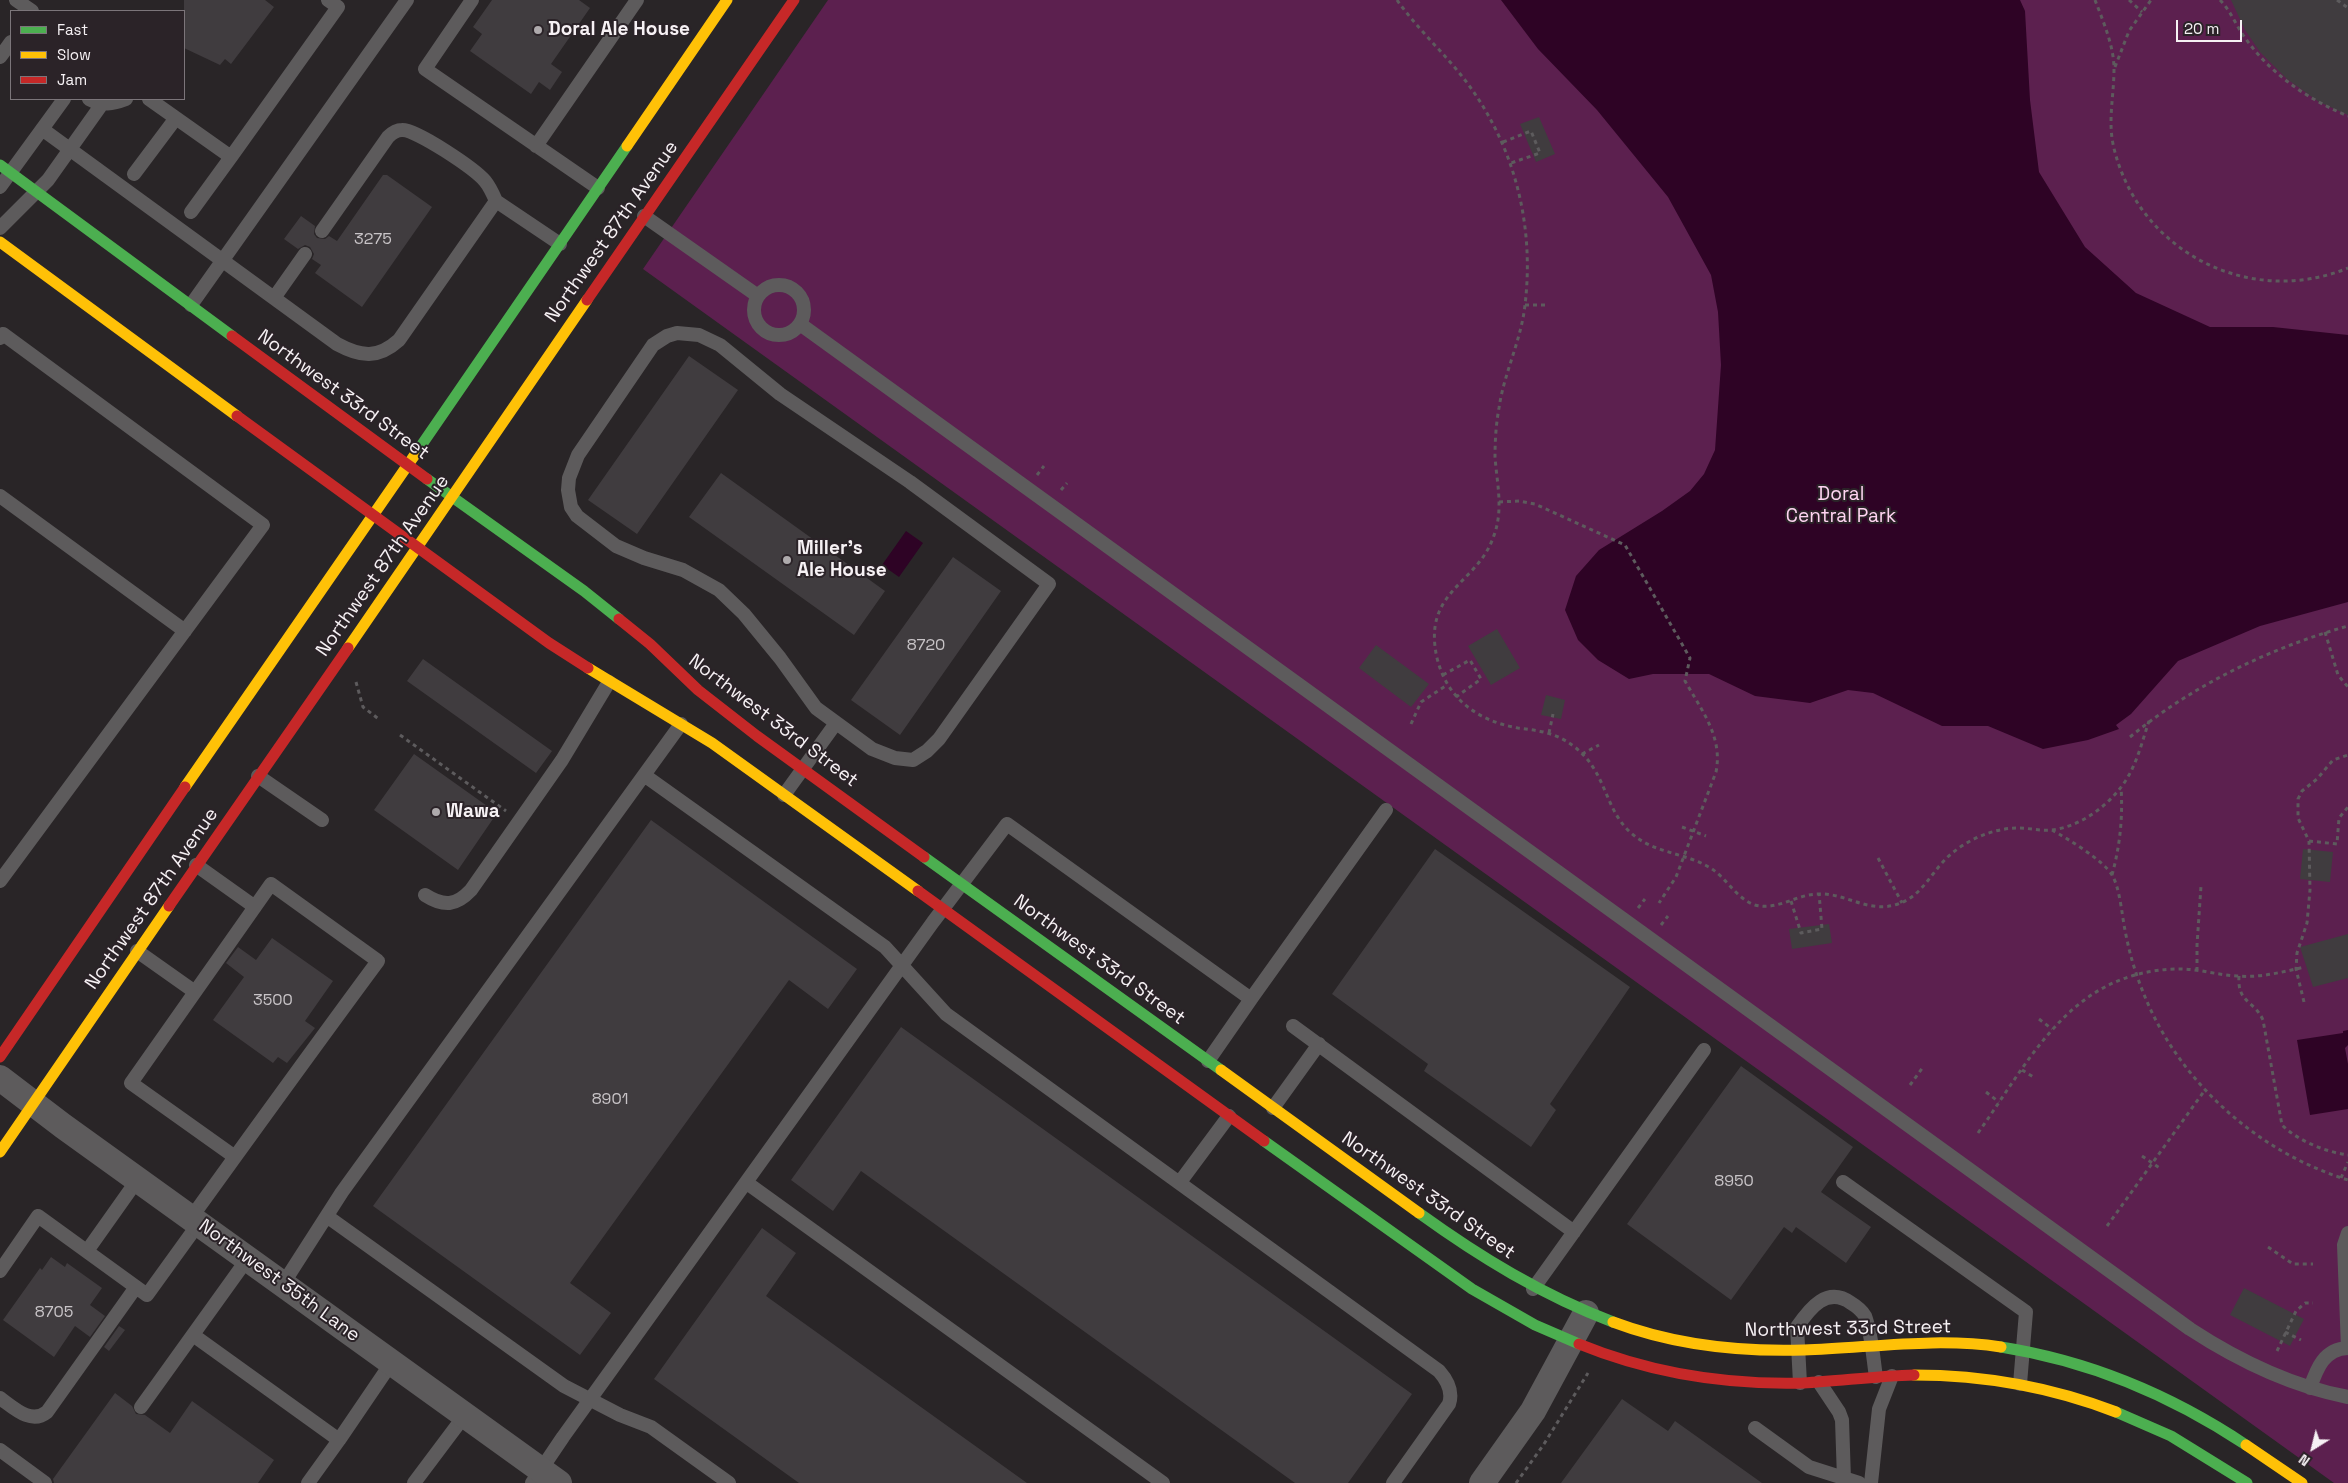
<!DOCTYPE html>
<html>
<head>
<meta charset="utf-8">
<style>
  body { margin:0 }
  #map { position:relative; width:2348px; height:1483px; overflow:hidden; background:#292527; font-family:"Space Grotesk",sans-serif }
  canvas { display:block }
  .legend { position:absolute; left:10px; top:10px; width:175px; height:90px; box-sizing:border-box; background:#2b2328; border:1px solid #7c757a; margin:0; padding:6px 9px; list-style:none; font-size:15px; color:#f6f1f4 }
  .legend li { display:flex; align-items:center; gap:10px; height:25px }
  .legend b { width:25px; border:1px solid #7c757a }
  .north { position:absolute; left:2288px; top:1423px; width:50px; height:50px; -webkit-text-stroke:4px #2b2328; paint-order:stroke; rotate:216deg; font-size:14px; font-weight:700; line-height:20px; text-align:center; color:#f6f1f4 }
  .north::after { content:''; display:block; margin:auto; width:18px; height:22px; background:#f6f1f4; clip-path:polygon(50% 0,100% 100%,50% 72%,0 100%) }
  .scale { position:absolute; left:2176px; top:20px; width:66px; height:22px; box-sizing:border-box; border:2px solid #f6f1f4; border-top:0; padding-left:6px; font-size:15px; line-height:18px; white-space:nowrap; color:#f6f1f4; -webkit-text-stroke:4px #2b2328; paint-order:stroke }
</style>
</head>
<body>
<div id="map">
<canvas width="2348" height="1483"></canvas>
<ul class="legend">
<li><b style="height:6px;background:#4caf50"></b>Fast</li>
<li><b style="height:6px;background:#ffc107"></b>Slow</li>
<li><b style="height:6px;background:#c62828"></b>Jam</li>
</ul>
<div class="north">N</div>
<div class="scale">20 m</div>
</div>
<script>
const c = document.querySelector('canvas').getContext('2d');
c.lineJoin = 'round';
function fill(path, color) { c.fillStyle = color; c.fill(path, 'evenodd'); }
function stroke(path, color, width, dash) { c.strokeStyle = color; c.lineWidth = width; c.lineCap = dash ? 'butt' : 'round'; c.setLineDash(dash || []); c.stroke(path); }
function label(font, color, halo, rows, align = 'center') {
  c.font = font + ' "Space Grotesk",sans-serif'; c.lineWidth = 4; c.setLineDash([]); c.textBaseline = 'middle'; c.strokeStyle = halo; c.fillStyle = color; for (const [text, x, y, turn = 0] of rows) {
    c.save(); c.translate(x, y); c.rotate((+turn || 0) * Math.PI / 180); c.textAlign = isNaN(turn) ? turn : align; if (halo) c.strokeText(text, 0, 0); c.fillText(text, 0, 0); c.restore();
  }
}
fill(new Path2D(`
  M 828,0 L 2348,0 L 2348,1483 L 2334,1483 L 643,269 Z`), '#5c204f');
fill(new Path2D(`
  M 1501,0 L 2020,0 L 2025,11 L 2030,100 L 2039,172 L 2085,247 L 2136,293 L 2210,327 L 2273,327 L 2348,335 L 2348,602 L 2260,626 L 2178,661 L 2131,714 L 2116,725 L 2119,729 L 2088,740 L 2043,749 L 1988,726 L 1942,726 L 1873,693 L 1848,690 L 1810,703 L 1755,696 L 1709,674 L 1653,674 L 1629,679 L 1598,660 L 1578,640 L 1565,610 L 1576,576 L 1599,550 L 1662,511 L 1690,491 L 1704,474 L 1715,450 L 1721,365 L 1718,312 L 1711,275 L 1668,197 L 1597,110 L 1538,49 Z
  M 906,531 L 923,543 L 899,577 L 882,565 Z
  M 2348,1030 L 2348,1045 L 2345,1048 L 2348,1064 L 2348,1109 L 2310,1115 L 2297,1040 L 2343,1033 L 2343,1031 Z`), '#2e0325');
fill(new Path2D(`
  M 184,0 L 265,0 L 274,7 L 231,64 L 225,59 L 220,65 L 184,48 Z
  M 492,0 L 579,0 L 590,8 L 551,64 L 562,72 L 550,90 L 539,82 L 531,94 L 470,51 L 482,34 L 473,27 Z
  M 2231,0 L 2348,0 L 2348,115 L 2319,102 L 2287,79 L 2260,52 L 2245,30 Z
  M 1539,117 L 1555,154 L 1536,162 L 1520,124 Z
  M 383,175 L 387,175 L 432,207 L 362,307 L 315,273 L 321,265 L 312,259 L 314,254 L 310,247 L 305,245 L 298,249 L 284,239 L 301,216 L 315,226 L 314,234 L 317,238 L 325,239 L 329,236 L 337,241 Z
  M 689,356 L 738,390 L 637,534 L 588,500 Z
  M 721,473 L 885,591 L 854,635 L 689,517 Z
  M 953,557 L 1001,591 L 900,735 L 851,700 Z
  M 1497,629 L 1520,668 L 1491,685 L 1468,646 Z
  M 1376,645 L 1429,684 L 1411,707 L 1359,668 Z
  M 423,659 L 552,751 L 536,773 L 407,681 Z
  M 1546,695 L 1565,700 L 1561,719 L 1541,715 Z
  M 414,754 L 497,813 L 458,870 L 374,810 Z
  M 651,820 L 857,969 L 828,1009 L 789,980 L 570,1283 L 611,1313 L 580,1355 L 373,1206 Z
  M 1435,849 L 1630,987 L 1550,1104 L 1556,1110 L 1531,1147 L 1424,1071 L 1428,1064 L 1332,994 Z
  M 2303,849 L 2333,852 L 2330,882 L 2300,879 Z
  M 1829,924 L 1832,943 L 1792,949 L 1789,929 Z
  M 2348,934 L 2348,978 L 2313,987 L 2300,947 Z
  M 272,938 L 333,981 L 305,1021 L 315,1028 L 287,1063 L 278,1057 L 273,1063 L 213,1020 L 244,977 L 226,963 L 238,947 L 256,960 Z
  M 901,1027 L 1412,1394 L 1348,1483 L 1295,1483 L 861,1171 L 833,1211 L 791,1180 Z
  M 1741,1066 L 1853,1147 L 1821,1192 L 1871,1227 L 1846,1263 L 1796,1227 L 1792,1233 L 1784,1227 L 1731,1300 L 1627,1224 Z
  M 762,1228 L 796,1253 L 766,1296 L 1027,1483 L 799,1483 L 654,1379 Z
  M 51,1257 L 65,1267 L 67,1263 L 102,1288 L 90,1305 L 105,1316 L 90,1337 L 75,1326 L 54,1357 L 3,1320 L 40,1268 L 42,1270 Z
  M 2244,1288 L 2304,1319 L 2290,1346 L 2230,1315 Z
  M 119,1326 L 125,1330 L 109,1351 L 104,1347 Z
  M 115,1393 L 132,1406 L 136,1414 L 145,1415 L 170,1433 L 192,1401 L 274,1460 L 258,1483 L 54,1483 L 53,1479 Z
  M 1622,1399 L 1668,1431 L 1675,1421 L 1762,1483 L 1561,1483 Z`), '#403c3f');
stroke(new Path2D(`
  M 1397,0 C 1416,27 1440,49 1461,75 C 1513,140 1535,222 1525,305 C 1521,341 1504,373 1499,408 C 1496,424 1495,441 1495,457 C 1497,484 1504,511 1493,538 C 1476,585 1422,591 1437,658 C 1447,699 1478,721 1518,728 C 1537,730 1556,733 1572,745 C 1607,770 1603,807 1630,832 C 1653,854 1686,852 1712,869 C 1727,879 1737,899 1755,905 C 1778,911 1796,894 1819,894 C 1847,893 1868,914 1898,904 C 1923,896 1932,870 1951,854 C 1969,839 1994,828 2018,828 C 2029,828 2040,831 2051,830 C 2082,827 2114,802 2129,775 C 2138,759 2143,739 2149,721
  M 2095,0 C 2103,21 2114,46 2114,69 C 2114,95 2108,119 2113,144 C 2136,250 2248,309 2348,268
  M 2129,0 L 2142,12
  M 2220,0 C 2230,10 2235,23 2243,35 C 2269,73 2307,99 2348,116
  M 2337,0 L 2348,8
  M 2115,67 L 2129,31 L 2151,0
  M 1503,142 L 1531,131 L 1540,153 L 1511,163
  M 1525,305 L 1546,305
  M 1037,475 L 1044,466
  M 1061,490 L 1067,483
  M 1499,502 L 1519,501 L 1535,504 L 1625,545 L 1690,658 L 1685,681 C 1702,711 1723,737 1716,772 L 1676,877 L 1659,903
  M 2325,632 L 2338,675 L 2348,687
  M 1443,675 L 1470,660 L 1481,679 L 1456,697
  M 356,682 L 363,707 L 380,720
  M 1411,724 L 1421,702 L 1447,685
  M 1549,733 L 1553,714
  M 400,735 L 506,811
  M 2130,737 C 2193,685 2270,648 2348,626
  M 1582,754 L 1599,745
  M 1682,827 L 1706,836
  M 2052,830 C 2068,839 2103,860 2112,875 C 2120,888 2122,916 2125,930 C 2129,952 2135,972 2143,992 C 2178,1081 2257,1152 2348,1180
  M 2309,841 L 2337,844 L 2339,818 L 2348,807
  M 1878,858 L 1902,903
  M 2112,875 C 2120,846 2123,817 2121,787
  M 1791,901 L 1801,933 L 1822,929 L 1819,893
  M 1638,908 L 1645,899
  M 1661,925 L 1668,916
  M 2197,971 L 2197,945 L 2201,886
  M 2239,976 C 2237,1003 2254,1000 2263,1020 L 2282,1125 C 2298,1141 2326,1152 2348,1155
  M 2304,1002 L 2296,969 L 2297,953 L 2307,923 L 2310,890 L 2309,841 L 2298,818 L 2298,799 L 2302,791 L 2317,779 L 2333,760 L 2348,755
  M 2039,1019 L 2052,1029
  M 2022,1070 L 2035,1078
  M 1910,1085 L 1923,1067
  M 1986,1092 L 1999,1102
  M 1978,1133 C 2032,1057 2071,972 2176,969 C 2196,968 2217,975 2237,976 C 2260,978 2282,972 2305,967
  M 2142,1156 L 2161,1169
  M 2341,1178 L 2348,1162
  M 2107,1226 L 2205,1090
  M 2268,1247 L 2293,1264 L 2313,1264
  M 2285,1332 L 2301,1340
  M 2277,1351 L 2296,1311 L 2305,1303 L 2313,1303
  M 1516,1483 L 1544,1444 L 1588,1373`), '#5d5b5d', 3, [4, 4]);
stroke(new Path2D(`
  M 16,0 L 32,11
  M 472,0 L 425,69 L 598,188
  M 0,57 L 11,42
  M 89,99 C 102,106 113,104 126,99
  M 149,99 L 231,157 L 338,7 L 328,0
  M 42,129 L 337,344 C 361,357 378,359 399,340 L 496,201 L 560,244
  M 536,146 L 637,0
  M 134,174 L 176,118
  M 0,187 L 64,99
  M 191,212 L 231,157
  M 644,216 L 758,296
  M 0,228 L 48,180 L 102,104
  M 322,231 L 388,137 C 392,133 396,130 402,130 C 416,129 475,169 485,181 C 490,187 493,194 496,201
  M754 310a25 25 0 1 1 50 0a25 25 0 1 1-50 0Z
  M 274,298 L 305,254
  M 191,305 L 407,0
  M 800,324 L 2190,1329 C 2239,1361 2290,1386 2348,1397
  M 677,333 L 699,335 L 720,345 L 780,394 L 910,482 L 1049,584 L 939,739 L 927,751 L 913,760 L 895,758 L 872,749 L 816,708 L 780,658 L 744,614 L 719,590 L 683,570 L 644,558 L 616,546 L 577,516 L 571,507 L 568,490 L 569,478 L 578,455 L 653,345 L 667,336 Z
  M 0,338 L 3,334 L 263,525 L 0,881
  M 0,496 L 185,631
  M 644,775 L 885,947 L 946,1014 L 1439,1371 C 1447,1380 1453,1392 1449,1404 L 1393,1483
  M 258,776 L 322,820
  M 784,795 L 836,723
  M 196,865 L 255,907
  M 425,895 C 444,907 456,906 471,890 L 562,760 L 609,682
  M 137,951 L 195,992
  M 1251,999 L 1386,810
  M 1293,1026 L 1574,1232
  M 1273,1108 L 1319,1044
  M 1180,1182 L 1229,1116
  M 1843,1182 L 2026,1312 L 2020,1384
  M 747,1183 L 1163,1483
  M 328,1217 L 564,1386 L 620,1415 L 651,1427 L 729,1483
  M 191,1218 C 253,1132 315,1046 378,961 L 271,884 L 131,1083 L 235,1157
  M 87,1251 L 138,1179
  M 0,1271 L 38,1216 L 147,1295 L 199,1223
  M 283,1284 L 342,1192 L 681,724
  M 1533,1289 L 1704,1050
  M 193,1335 L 339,1440 L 392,1362
  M 2348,1348 L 2344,1245 L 2348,1233
  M 1819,1382 L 1839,1412 L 1842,1420 L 1844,1479
  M 1800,1383 L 1797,1327 C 1810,1308 1827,1286 1851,1303 C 1856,1306 1862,1311 1865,1316 C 1872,1335 1873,1358 1876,1377
  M 2310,1388 C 2317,1368 2324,1349 2348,1348
  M 0,1398 C 14,1408 31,1425 47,1412 L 136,1287
  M 141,1407 L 248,1258
  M 1755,1428 L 1809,1467 L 1859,1483
  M 0,1450 L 45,1483
  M 308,1483 L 339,1440
  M 414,1483 L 465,1415
  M 532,1483 L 563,1437 L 933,922 L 1007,824 L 1251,999 L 1208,1061
  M 1871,1483 L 1879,1409 L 1892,1376`), '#5d5b5c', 14);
stroke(new Path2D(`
  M 0,1078 L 63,1126 L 559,1483
  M 1482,1483 L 1533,1411 L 1586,1313`), '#5d5b5c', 26);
stroke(new Path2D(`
  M 0,165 L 232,336
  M 414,456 L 627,146
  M 427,479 L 584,591 L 619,619
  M 924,857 L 1221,1070
  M 1264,1141 L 1472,1289 L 1535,1325 L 1579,1344
  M 1419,1213 C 1480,1257 1542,1295 1613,1322
  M 2001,1347 C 2090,1361 2171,1395 2246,1445
  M 2116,1412 L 2171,1436 L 2247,1483`), '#4caf50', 11);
stroke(new Path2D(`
  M 627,146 L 727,0
  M 0,242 L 237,416
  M 348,648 L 587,300
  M 588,668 L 712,743 L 918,891
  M 185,787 L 414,456
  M 1221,1070 L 1419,1213
  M 0,1152 L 169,906
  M 1613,1322 C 1674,1345 1739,1352 1804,1350 C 1869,1348 1936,1337 2001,1347
  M 1914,1375 C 1984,1375 2051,1387 2116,1412
  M 2246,1445 L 2302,1483`), '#ffc107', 11);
stroke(new Path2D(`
  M 587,300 L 794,0
  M 232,336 L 427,479
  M 237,416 L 549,643 L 588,668
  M 619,619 L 650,644 L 698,690 L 757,736 L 924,857
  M 918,891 L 1264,1141
  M 169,906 L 348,648
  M 0,1057 L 185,787
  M 1579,1344 C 1650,1373 1727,1385 1803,1383 C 1840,1381 1877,1376 1914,1375`), '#c62828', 11);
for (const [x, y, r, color] of [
  [538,30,5,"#aeaaac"],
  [787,560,5,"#aeaaac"],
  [436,812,5,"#aeaaac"]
]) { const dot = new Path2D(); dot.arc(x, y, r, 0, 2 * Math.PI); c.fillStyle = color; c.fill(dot); stroke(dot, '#2b2328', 2); }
label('16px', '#c8c4c7', null, [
  ["3275",373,240],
  ["8720",926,646],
  ["3500",273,1001],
  ["8901",610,1100],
  ["8950",1734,1182],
  ["8705",54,1313]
]);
label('bold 19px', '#f6f1f4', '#2b2328', [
  ["Doral Ale House",548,30],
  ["Miller's",797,549],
  ["Ale House",797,571],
  ["Wawa",446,812]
], 'left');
label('19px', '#f6f1f4', '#2b2328', [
  ["Northwest 87th Avenue",612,232,-55],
  ["Northwest 33rd Street",343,395,36],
  ["Northwest 87th Avenue",383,566,-55],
  ["Northwest 33rd Street",773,721,37],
  ["Northwest 87th Avenue",152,899,-55],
  ["Northwest 33rd Street",1099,960,36],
  ["Northwest 33rd Street",1428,1196,35],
  ["Northwest 35th Lane",279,1281,36],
  ["Northwest 33rd Street",1848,1329,-1]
]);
label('19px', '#ffd5f2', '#2b2328', [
  ["Doral",1841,495],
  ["Central Park",1841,517]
]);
</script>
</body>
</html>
